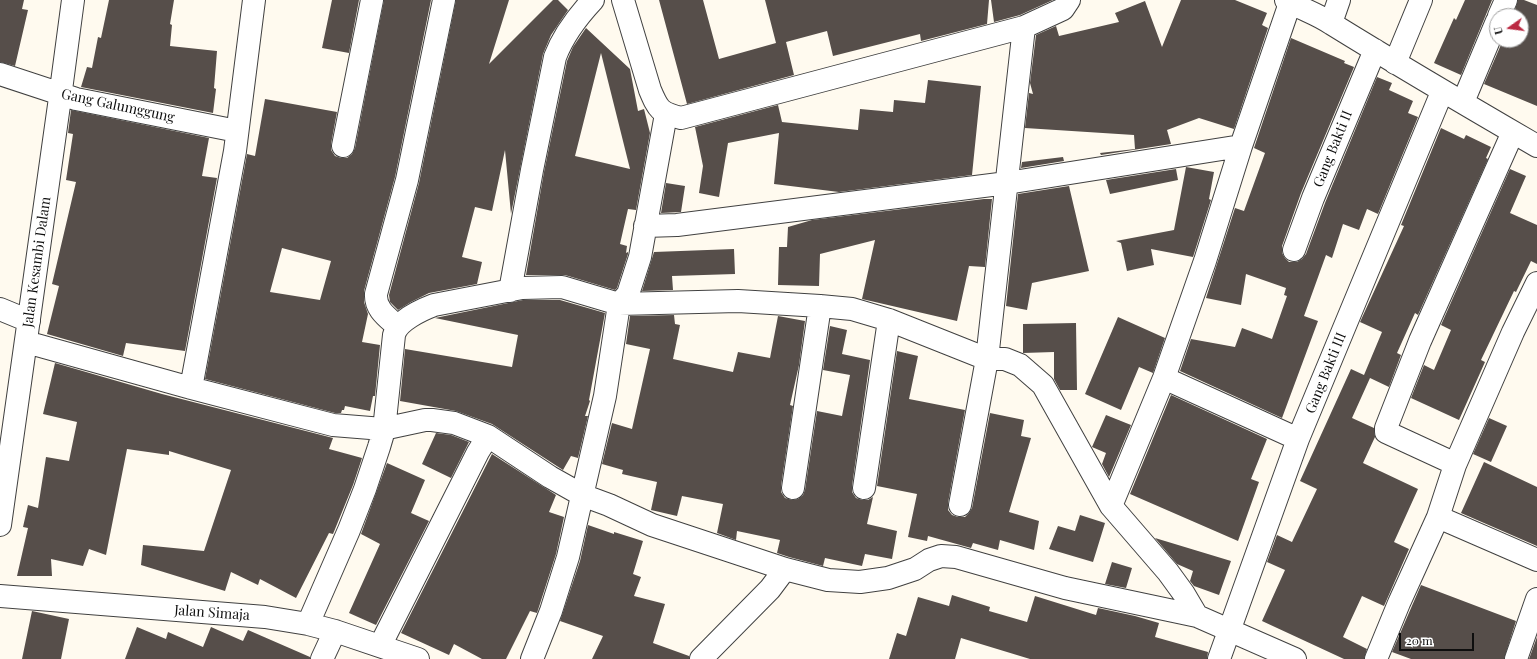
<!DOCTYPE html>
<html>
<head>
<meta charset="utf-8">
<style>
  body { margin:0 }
  #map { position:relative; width:1537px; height:659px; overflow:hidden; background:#fffaef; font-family:"Playfair Display",serif }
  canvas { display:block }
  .north { position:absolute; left:1489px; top:8px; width:40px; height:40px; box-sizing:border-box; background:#fff; border:1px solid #9f9f9f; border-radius:50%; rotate:256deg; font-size:11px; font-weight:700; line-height:16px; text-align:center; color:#0e0e0e }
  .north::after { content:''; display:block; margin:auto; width:14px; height:18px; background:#bb2942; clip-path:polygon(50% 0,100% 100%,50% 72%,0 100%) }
  .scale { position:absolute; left:1399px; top:633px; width:75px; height:18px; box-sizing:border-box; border:2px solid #0e0e0e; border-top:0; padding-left:5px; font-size:12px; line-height:14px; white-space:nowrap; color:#0e0e0e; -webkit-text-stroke:3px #fff; paint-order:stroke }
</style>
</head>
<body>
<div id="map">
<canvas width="1537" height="659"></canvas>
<div class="north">U</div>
<div class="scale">20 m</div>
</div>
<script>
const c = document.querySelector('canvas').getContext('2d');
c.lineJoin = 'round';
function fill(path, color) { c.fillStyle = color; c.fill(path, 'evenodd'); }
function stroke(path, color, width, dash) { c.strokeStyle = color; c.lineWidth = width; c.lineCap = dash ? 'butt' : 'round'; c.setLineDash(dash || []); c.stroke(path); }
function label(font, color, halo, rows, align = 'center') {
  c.font = font + ' "Playfair Display",serif'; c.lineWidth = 4; c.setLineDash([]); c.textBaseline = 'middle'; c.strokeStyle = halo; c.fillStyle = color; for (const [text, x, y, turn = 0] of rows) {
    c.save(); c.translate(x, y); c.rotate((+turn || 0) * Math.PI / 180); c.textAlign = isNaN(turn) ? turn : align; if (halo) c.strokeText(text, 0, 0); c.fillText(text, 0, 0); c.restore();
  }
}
fill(new Path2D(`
  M 0,0 L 24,0 L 22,9 L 28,10 L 15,66 L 0,62 Z
  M 109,0 L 174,0 L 170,24 L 172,25 L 170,46 L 217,51 L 214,88 L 216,89 L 213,113 L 81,87 L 87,67 L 92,68 L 98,37 L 101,38 Z
  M 332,0 L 359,0 L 349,53 L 322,48 Z
  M 384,0 L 431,0 L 395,177 L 364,291 L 364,302 L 368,314 L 362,342 L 380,345 L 375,396 L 373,396 L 370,411 L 345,406 L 344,410 L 342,410 L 341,413 L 335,413 L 205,379 L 247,154 L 255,156 L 265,99 L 337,112 L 331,144 L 331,150 L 335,156 L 341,158 L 347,158 L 352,154 L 355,148 ZM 282,248 L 331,261 L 320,300 L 270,292 Z
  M 456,0 L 509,0 L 489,64 L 553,0 L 558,0 L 568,10 L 551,35 L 543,54 L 511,214 L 505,150 L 492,211 L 475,207 L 462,257 L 482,262 L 477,284 L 429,293 L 411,302 L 398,310 L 390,302 L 389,295 L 419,183 Z
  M 659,0 L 703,0 L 719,59 L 776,43 L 765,0 L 989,0 L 987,24 L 921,41 L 920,34 L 833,56 L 827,31 L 786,42 L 794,75 L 687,104 Z
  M 991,0 L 1053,0 L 1020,15 L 994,22 Z
  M 1181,0 L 1235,0 L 1267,13 L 1262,25 L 1268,28 L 1234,129 L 1199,118 L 1167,130 L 1171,144 L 1101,155 L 1100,153 L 1135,149 L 1134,135 L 1025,128 L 1029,93 L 1033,94 L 1030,83 L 1036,35 L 1056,26 L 1059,36 L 1119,22 L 1115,13 L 1145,1 L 1162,47 Z
  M 1465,0 L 1492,0 L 1461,75 L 1434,63 L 1454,18 L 1456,20 Z
  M 1518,0 L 1524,0 L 1537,5 L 1537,106 L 1484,84 L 1503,40 L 1521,40 L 1521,16 L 1513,16 Z
  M 586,28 L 630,69 L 638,111 L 644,109 L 650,133 L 636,210 L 628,209 L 620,244 L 627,246 L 626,253 L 628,252 L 628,254 L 617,288 L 615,290 L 565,275 L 526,275 L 544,172 L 567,61 L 573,47 ZM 601,53 L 630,169 L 575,156 Z
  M 1291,38 L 1345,61 L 1344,63 L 1354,67 L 1301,193 L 1282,246 L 1282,253 L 1285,258 L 1289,262 L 1297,262 L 1302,259 L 1306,254 L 1325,203 L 1377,77 L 1392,83 L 1389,90 L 1413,101 L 1408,113 L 1418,117 L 1378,214 L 1367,209 L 1359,230 L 1343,224 L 1332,258 L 1326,255 L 1304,316 L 1318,321 L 1282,418 L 1180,371 L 1191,339 L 1235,347 L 1242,328 L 1272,339 L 1287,296 L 1284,295 L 1286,288 L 1246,274 L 1241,305 L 1206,298 L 1235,208 L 1244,211 L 1265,153 L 1254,148 Z
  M 928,80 L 981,86 L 972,175 L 839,192 L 774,184 L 779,133 L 728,143 L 719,197 L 699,193 L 703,166 L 695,127 L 778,105 L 782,122 L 858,130 L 860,109 L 893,112 L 894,100 L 925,103 Z
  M 71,110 L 209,138 L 202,176 L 217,178 L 185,351 L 126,343 L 123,356 L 47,334 L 59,286 L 52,284 L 76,182 L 66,180 L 73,134 L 68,133 Z
  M 1441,128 L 1464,139 L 1466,135 L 1491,147 L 1486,158 L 1488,159 L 1418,315 L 1415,313 L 1397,353 L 1401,355 L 1389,387 L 1370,378 L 1352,418 L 1374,428 L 1375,437 L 1363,463 L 1418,489 L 1394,542 L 1409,549 L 1384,606 L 1362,596 L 1343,637 L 1367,649 L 1364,659 L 1344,659 L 1262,621 L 1285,570 L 1267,562 L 1277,535 L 1292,542 L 1317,489 L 1300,481 L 1351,369 L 1364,375 L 1382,332 L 1360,322 L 1404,226 L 1401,225 Z
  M 1063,157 L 1064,161 L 1021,168 L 1022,162 Z
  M 1186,167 L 1214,172 L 1209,199 L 1211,200 L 1193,257 L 1151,249 L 1154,265 L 1127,271 L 1121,243 L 1116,241 L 1174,230 Z
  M 1176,169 L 1178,180 L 1110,194 L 1106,180 Z
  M 1510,169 L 1526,176 L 1510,213 L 1537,225 L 1537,264 L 1531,261 L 1516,292 L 1514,291 L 1481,360 L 1485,362 L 1459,420 L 1411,398 L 1424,365 L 1434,370 L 1451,330 L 1441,325 Z
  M 666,183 L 685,186 L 681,212 L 661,213 Z
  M 1069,186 L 1089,271 L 1032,283 L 1027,310 L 1006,306 L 1018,194 Z
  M 984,199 L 992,199 L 985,267 L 969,266 L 957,321 L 862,299 L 875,240 L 820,254 L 819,286 L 778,285 L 779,247 L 787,247 L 788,227 L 812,220 Z
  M 734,249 L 735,274 L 672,276 L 673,290 L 642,291 L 654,252 Z
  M 523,300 L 560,300 L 605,313 L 589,400 L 590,401 L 585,416 L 588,416 L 578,458 L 571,456 L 563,470 L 492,424 L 456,411 L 400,401 L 405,349 L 512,367 L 518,335 L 435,318 Z
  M 674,315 L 675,324 L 680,325 L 673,359 L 733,372 L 738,352 L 770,358 L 778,316 L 805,321 L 799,365 L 790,405 L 793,406 L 781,486 L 781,492 L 785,498 L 792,500 L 798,499 L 803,495 L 805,490 L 817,411 L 842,416 L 850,375 L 823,370 L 830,326 L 847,330 L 842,354 L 870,360 L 852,486 L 852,492 L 856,498 L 862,500 L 868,500 L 873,497 L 867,524 L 897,531 L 892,559 L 865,554 L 862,566 L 825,558 L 823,566 L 789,557 L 777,553 L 780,540 L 737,531 L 736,540 L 717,533 L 723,504 L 682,496 L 677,516 L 651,510 L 657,482 L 622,474 L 623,470 L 602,464 L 612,423 L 632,429 L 650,349 L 626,344 L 630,316 Z
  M 1118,317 L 1165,338 L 1153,373 L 1139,367 L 1121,410 L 1085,394 Z
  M 1076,323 L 1077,390 L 1060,390 L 1054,379 L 1054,352 L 1023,353 L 1023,324 Z
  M 897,351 L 918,356 L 909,399 L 965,410 L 948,503 L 948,510 L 952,515 L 958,517 L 965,517 L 969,513 L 972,508 L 990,413 L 1024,420 L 1021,436 L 1031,438 L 1009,512 L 1039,521 L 1034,550 L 1000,540 L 998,550 L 973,543 L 971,548 L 928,536 L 927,541 L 908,537 L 917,494 L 877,486 Z
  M 55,363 L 162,394 L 333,438 L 329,449 L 362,458 L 353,485 L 333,534 L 329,533 L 296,598 L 260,579 L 258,585 L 231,572 L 225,591 L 141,565 L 143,545 L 204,551 L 231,470 L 169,451 L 169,455 L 127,449 L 106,555 L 89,549 L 83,566 L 51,559 L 52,576 L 17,576 L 28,528 L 23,527 L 28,505 L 38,508 L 46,457 L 69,461 L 77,422 L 43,414 Z
  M 1171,395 L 1267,439 L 1251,479 L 1259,482 L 1238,541 L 1130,494 Z
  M 1106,415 L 1131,425 L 1109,477 L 1102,464 L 1106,453 L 1092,447 Z
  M 1489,418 L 1507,426 L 1491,462 L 1473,454 Z
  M 436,433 L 451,435 L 469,442 L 451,478 L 422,464 Z
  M 492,454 L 556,495 L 549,512 L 564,517 L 556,554 L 537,613 L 530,611 L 506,659 L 482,659 L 454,644 L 449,655 L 401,633 Z
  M 1484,462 L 1537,487 L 1537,546 L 1461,513 Z
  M 387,463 L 425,480 L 411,513 L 429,521 L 376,625 L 349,613 L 380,544 L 361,534 Z
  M 1080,515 L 1105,523 L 1093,562 L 1049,549 L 1058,526 L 1075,531 Z
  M 588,525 L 614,534 L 614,532 L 643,541 L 633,574 L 641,577 L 634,596 L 665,604 L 653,643 L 689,656 L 689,659 L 592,659 L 603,636 L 560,621 L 580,561 Z
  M 1155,538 L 1231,561 L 1219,595 L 1194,586 L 1190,581 L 1193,571 L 1177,564 Z
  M 1112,562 L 1132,568 L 1126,588 L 1105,584 Z
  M 1421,585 L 1516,621 L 1504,659 L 1411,659 L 1392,652 Z
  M 952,595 L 990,607 L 989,611 L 1027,622 L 1035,596 L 1096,615 L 1098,608 L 1135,616 L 1159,623 L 1155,637 L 1208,652 L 1207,659 L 1030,659 L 961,638 L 955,659 L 889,659 L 897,633 L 906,636 L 918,597 L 949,606 Z
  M 32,611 L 69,619 L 61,659 L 22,659 Z
  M 137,627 L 166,639 L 168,632 L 203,647 L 211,627 L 243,641 L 248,630 L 310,657 L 310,659 L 125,659 Z
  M 1537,637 L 1537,659 L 1529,659 Z`), '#564e4a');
const minor = new Path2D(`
  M 623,0 L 650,90 C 658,109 660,113 681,118 L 1024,27 L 1063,9 L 1069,0
  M 1286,0 C 1301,9 1318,14 1332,24 C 1400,66 1468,106 1537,146
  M 1499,16 L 1506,0
  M 1331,23 L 1339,0
  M 1395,63 L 1421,0
  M 0,74 L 76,99 L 237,131
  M 1463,102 L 1497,21
  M 1513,132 L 1420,341 L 1386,428 L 1386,432 L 1451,462 L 1455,465 L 1438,517 L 1537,560
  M 343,146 L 372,0
  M 645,226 L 677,225 L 1007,183 L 1241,146 L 1290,3
  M 1294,250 L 1313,198 L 1375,50
  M 510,291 L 532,170 L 555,57 C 563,36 578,16 593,0
  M 0,309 L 29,321
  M 397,326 C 387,317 375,309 376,294 L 407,180 L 444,0
  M 26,342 L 191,388 L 333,425 L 383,429 L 425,420 L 432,420 L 454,423 L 488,436 L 550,477 L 582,495 L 609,505 L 652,525 L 785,569 L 828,580 L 860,582 L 888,578 L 915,569 L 929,560 L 941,556 L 956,557 L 1065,588 L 1197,616 L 1295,659
  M 1164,378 L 1298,439
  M 191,388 L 235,151 L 254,0
  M 1455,465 L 1513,332 L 1537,283
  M 793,488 L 820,306
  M 864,488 L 889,320
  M 960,505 L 987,359 L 1024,27
  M 1111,506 L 1164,378 L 1205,261 L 1241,146
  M 0,525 L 59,105 L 73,0
  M 0,596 L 265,617 L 308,624 L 335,631 L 418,659
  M 308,624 L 349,530 L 365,489 L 379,447 L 384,430 L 394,335 C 397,321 421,310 434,305 L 522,288 L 562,287 L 619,304 L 738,301 L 820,306 L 852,309 L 889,320 L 987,359 L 1005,359 L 1020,365 L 1043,385 L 1111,506 L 1168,572 L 1184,594 L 1197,616
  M 380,646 L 478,452 L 488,436
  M 322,659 L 335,631
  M 532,659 L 551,611 L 568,557 L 605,396 L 619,304 L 628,294 L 640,257 L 666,114
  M 701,659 L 770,589 L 785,569
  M 1219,659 L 1298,439 L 1442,92
  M 1376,659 L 1399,603 L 1438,517
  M 1516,659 L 1537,599`);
stroke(minor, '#414141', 24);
stroke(minor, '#fff', 22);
label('14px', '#0e0e0e', '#fff', [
  ["Gang Galumggung",118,106,12],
  ["Gang Bakti II",1333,149,-68],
  ["Jalan Kesambi Dalam",37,262,-82],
  ["Gang Bakti III",1326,373,-68],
  ["Jalan Simaja",212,613,4]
]);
</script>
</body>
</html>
